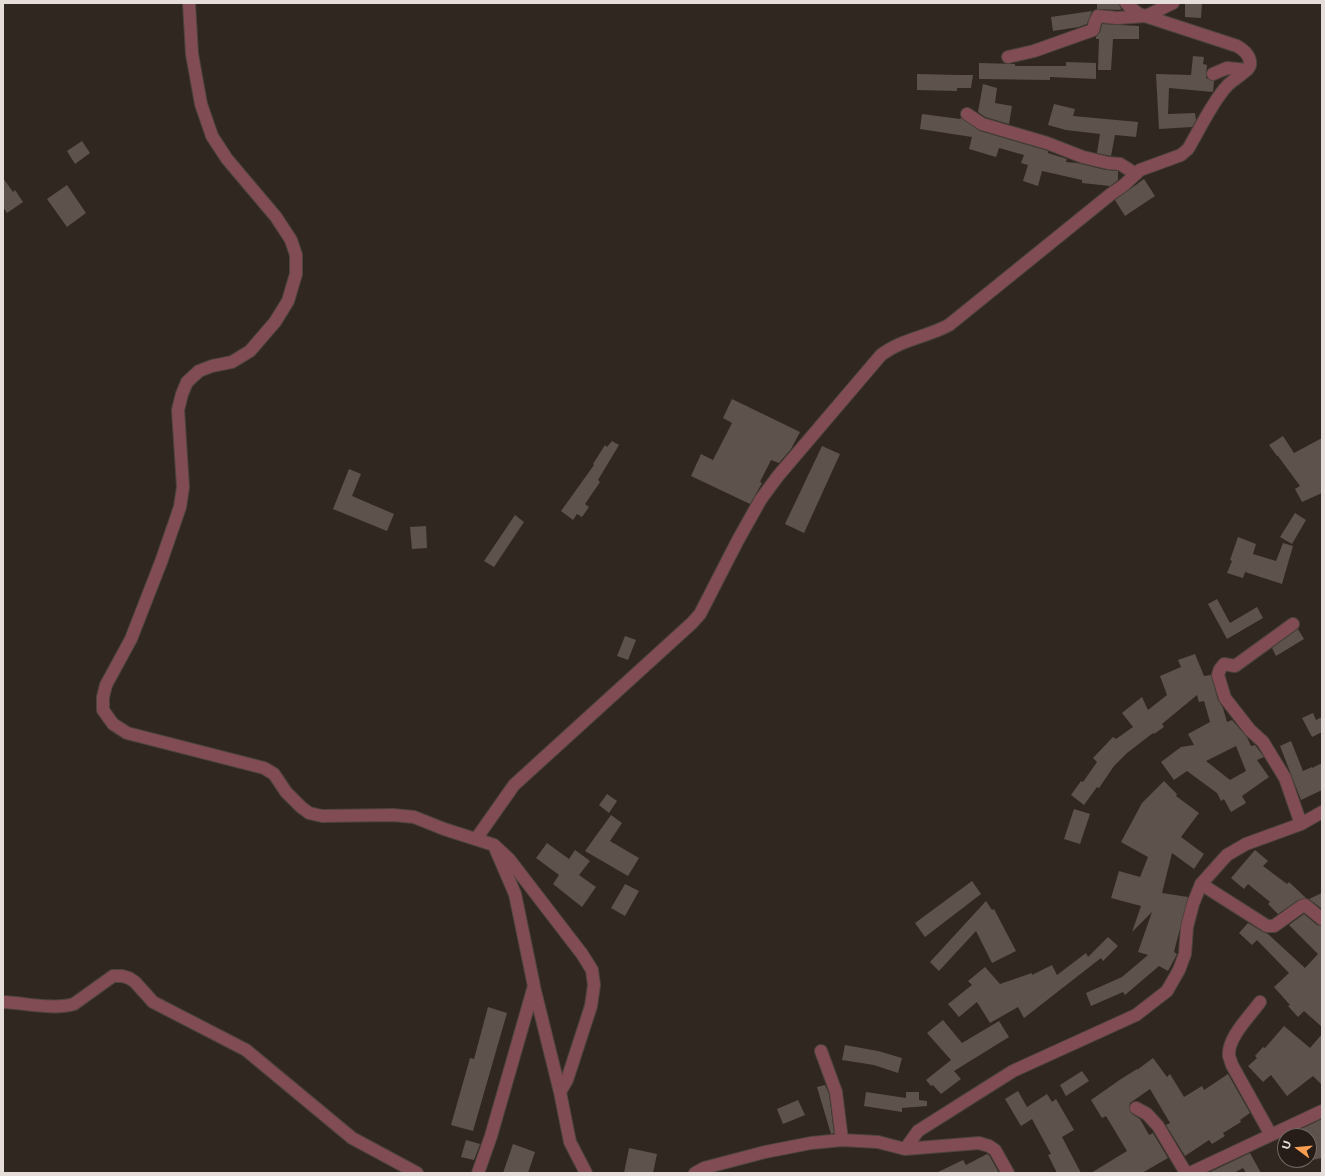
<!DOCTYPE html>
<html>
<head>
<meta charset="utf-8">
<style>
  body { margin:0 }
  #map { position:relative; width:1325px; height:1176px; overflow:hidden; background:#312721; font-family:Montserrat,sans-serif }
  canvas { display:block }
  .frame { position:absolute; inset:0; border:4px solid #e4ddd9; pointer-events:none }
  .north { position:absolute; left:1277px; top:1128px; width:40px; height:40px; box-sizing:border-box; background:#271d18; border:1px solid #736a65; border-radius:50%; rotate:286deg; font-size:11px; font-weight:700; line-height:16px; text-align:center; color:#e4ddd9 }
  .north::after { content:''; display:block; margin:auto; width:14px; height:18px; background:#fb9e51; clip-path:polygon(50% 0,100% 100%,50% 72%,0 100%) }
</style>
</head>
<body>
<div id="map">
<canvas width="1325" height="1176"></canvas>
<div class="frame"></div>
<div class="north">U</div>
</div>
<script>
const c = document.querySelector('canvas').getContext('2d');
c.lineJoin = 'round';
function fill(path, color) { c.fillStyle = color; c.fill(path, 'evenodd'); }
function stroke(path, color, width, dash) { c.strokeStyle = color; c.lineWidth = width; c.lineCap = dash ? 'butt' : 'round'; c.setLineDash(dash || []); c.stroke(path); }
fill(new Path2D(`
  M 1097,3 L 1119,3 L 1121,10 L 1097,9 Z
  M 1185,3 L 1202,3 L 1201,18 L 1185,17 Z
  M 1092,11 L 1087,24 L 1079,27 L 1053,31 L 1051,17 Z
  M 1102,24 L 1139,26 L 1139,39 L 1113,39 L 1111,70 L 1098,70 L 1099,39 L 1096,39 L 1096,37 L 1100,32 Z
  M 1193,56 L 1204,57 L 1203,64 L 1207,65 L 1206,78 L 1214,81 L 1213,92 L 1169,88 L 1168,114 L 1195,113 L 1196,120 L 1192,127 L 1159,129 L 1156,74 L 1191,75 Z
  M 1066,62 L 1096,63 L 1096,79 L 1050,77 L 1050,80 L 979,79 L 979,63 L 1015,64 L 1015,66 L 1066,66 Z
  M 917,74 L 957,75 L 973,75 L 971,88 L 957,88 L 957,91 L 917,90 Z
  M 983,84 L 997,88 L 995,103 L 1012,106 L 1009,124 L 985,117 L 978,112 Z
  M 1054,104 L 1075,109 L 1073,116 L 1138,122 L 1136,137 L 1115,135 L 1111,156 L 1097,153 L 1100,134 L 1066,130 L 1048,125 Z
  M 922,114 L 960,119 L 961,118 L 980,131 L 1045,150 L 1048,151 L 1048,153 L 1067,159 L 1066,162 L 1077,163 L 1106,170 L 1118,171 L 1118,180 L 1110,186 L 1082,183 L 1082,180 L 1042,171 L 1038,186 L 1023,181 L 1028,165 L 1021,163 L 1024,155 L 999,148 L 996,157 L 969,149 L 972,137 L 920,129 Z
  M 82,141 L 90,153 L 75,164 L 67,151 Z
  M 3,178 L 13,192 L 15,190 L 23,202 L 7,213 L 3,207 Z
  M 1144,179 L 1155,196 L 1125,216 L 1115,200 Z
  M 67,185 L 86,213 L 67,227 L 47,199 Z
  M 732,399 L 800,432 L 791,449 L 779,463 L 771,460 L 760,482 L 762,483 L 750,504 L 691,476 L 701,454 L 713,460 L 732,423 L 723,418 Z
  M 1283,436 L 1294,453 L 1322,438 L 1322,493 L 1302,502 L 1295,489 L 1300,486 L 1278,456 L 1277,456 L 1269,445 Z
  M 612,441 L 619,445 L 598,480 L 600,482 L 585,504 L 589,507 L 582,517 L 577,514 L 573,520 L 561,511 L 594,465 L 593,464 L 605,445 L 607,447 Z
  M 822,446 L 840,454 L 804,533 L 785,524 Z
  M 349,469 L 361,474 L 352,496 L 394,514 L 387,531 L 333,509 Z
  M 1295,513 L 1306,520 L 1292,544 L 1280,537 Z
  M 515,515 L 524,522 L 494,567 L 484,561 Z
  M 426,526 L 427,548 L 412,549 L 410,527 Z
  M 1238,537 L 1256,544 L 1253,554 L 1276,561 L 1283,543 L 1293,546 L 1282,584 L 1245,572 L 1243,578 L 1227,573 L 1232,561 L 1230,560 Z
  M 1217,599 L 1230,623 L 1257,607 L 1263,618 L 1227,639 L 1208,604 Z
  M 1298,629 L 1304,639 L 1276,656 L 1272,648 Z
  M 625,636 L 636,640 L 628,660 L 617,656 Z
  M 1195,654 L 1204,676 L 1211,675 L 1218,700 L 1223,708 L 1227,722 L 1232,720 L 1247,737 L 1251,746 L 1255,745 L 1264,757 L 1257,760 L 1269,777 L 1242,796 L 1246,803 L 1231,812 L 1224,799 L 1221,801 L 1217,793 L 1187,771 L 1174,780 L 1161,762 L 1181,747 L 1194,745 L 1188,734 L 1210,722 L 1204,701 L 1199,702 L 1197,695 L 1162,724 L 1164,727 L 1154,734 L 1153,733 L 1127,753 L 1114,766 L 1099,788 L 1097,787 L 1084,805 L 1071,795 L 1081,781 L 1083,782 L 1097,762 L 1093,758 L 1113,737 L 1116,739 L 1133,727 L 1122,713 L 1142,697 L 1148,710 L 1167,695 L 1160,676 L 1181,667 L 1178,660 ZM 1236,746 L 1246,771 L 1230,780 L 1206,761 Z
  M 1313,713 L 1316,720 L 1322,717 L 1322,732 L 1312,737 L 1302,718 Z
  M 1291,741 L 1303,771 L 1312,767 L 1312,768 L 1322,763 L 1322,790 L 1301,800 L 1280,746 Z
  M 1164,781 L 1177,794 L 1176,796 L 1199,813 L 1181,837 L 1204,854 L 1194,869 L 1172,853 L 1162,893 L 1188,897 L 1174,952 L 1177,954 L 1168,971 L 1159,966 L 1125,995 L 1123,992 L 1091,1006 L 1086,993 L 1122,977 L 1148,955 L 1138,952 L 1152,912 L 1132,932 L 1141,906 L 1111,898 L 1119,871 L 1140,877 L 1148,857 L 1121,842 L 1142,803 Z
  M 607,794 L 617,801 L 609,813 L 599,805 Z
  M 1074,809 L 1090,814 L 1080,844 L 1064,839 Z
  M 611,815 L 622,823 L 610,841 L 639,858 L 628,876 L 585,851 Z
  M 547,843 L 569,859 L 575,850 L 590,861 L 579,875 L 596,887 L 582,907 L 553,884 L 559,875 L 536,858 Z
  M 1255,850 L 1268,861 L 1263,866 L 1287,884 L 1289,882 L 1306,898 L 1298,900 L 1278,914 L 1268,904 L 1270,902 L 1248,884 L 1244,889 L 1231,878 Z
  M 972,881 L 981,894 L 925,937 L 915,923 Z
  M 625,884 L 639,891 L 625,916 L 611,908 Z
  M 1322,893 L 1322,909 L 1309,899 Z
  M 986,901 L 992,910 L 994,909 L 1016,951 L 992,963 L 976,931 L 939,971 L 930,962 Z
  M 1304,914 L 1317,925 L 1322,926 L 1322,1027 L 1304,1011 L 1298,1017 L 1288,1006 L 1290,1005 L 1274,987 L 1289,973 L 1257,940 L 1252,945 L 1239,933 L 1248,923 L 1263,932 L 1268,934 L 1305,968 L 1318,954 L 1289,925 Z
  M 1108,937 L 1118,946 L 1103,961 L 1101,958 L 1024,1018 L 1018,1007 L 990,1023 L 977,1002 L 959,1017 L 948,1004 L 972,985 L 968,981 L 985,967 L 1000,984 L 1032,973 L 1032,975 L 1052,965 L 1057,975 L 1086,953 L 1088,957 Z
  M 488,1007 L 507,1013 L 473,1131 L 451,1125 L 470,1058 L 474,1059 Z
  M 943,1020 L 962,1043 L 999,1021 L 1009,1037 L 954,1071 L 961,1079 L 941,1094 L 933,1085 L 931,1086 L 926,1080 L 951,1060 L 927,1033 Z
  M 1284,1026 L 1310,1048 L 1322,1034 L 1322,1085 L 1313,1076 L 1287,1096 L 1271,1075 L 1263,1082 L 1248,1066 L 1257,1058 L 1255,1056 L 1263,1047 L 1265,1048 Z
  M 845,1045 L 878,1051 L 902,1058 L 898,1073 L 874,1065 L 842,1060 Z
  M 1153,1058 L 1167,1077 L 1170,1074 L 1184,1097 L 1202,1086 L 1204,1090 L 1228,1074 L 1250,1113 L 1240,1120 L 1241,1122 L 1223,1133 L 1225,1136 L 1212,1144 L 1209,1140 L 1185,1156 L 1166,1125 L 1170,1123 L 1150,1089 L 1130,1103 L 1129,1109 L 1132,1114 L 1140,1119 L 1149,1135 L 1153,1133 L 1168,1158 L 1142,1173 L 1091,1173 L 1127,1151 L 1106,1116 L 1102,1118 L 1091,1100 L 1121,1079 L 1137,1069 L 1137,1070 Z
  M 1082,1071 L 1089,1081 L 1066,1096 L 1060,1085 Z
  M 825,1085 L 829,1094 L 834,1133 L 831,1134 L 817,1087 Z
  M 1018,1091 L 1027,1107 L 1047,1094 L 1052,1102 L 1056,1099 L 1074,1130 L 1062,1137 L 1081,1173 L 1057,1173 L 1048,1155 L 1051,1154 L 1032,1119 L 1021,1126 L 1005,1099 Z
  M 866,1092 L 906,1098 L 906,1092 L 919,1092 L 919,1100 L 927,1101 L 927,1106 L 902,1108 L 902,1112 L 864,1106 Z
  M 798,1100 L 805,1115 L 783,1124 L 777,1109 Z
  M 1322,1119 L 1322,1158 L 1312,1160 L 1309,1145 L 1309,1136 L 1303,1136 L 1301,1129 Z
  M 466,1140 L 480,1144 L 474,1160 L 461,1157 Z
  M 513,1144 L 535,1152 L 528,1173 L 503,1173 Z
  M 629,1148 L 657,1154 L 653,1173 L 624,1173 Z
  M 1250,1153 L 1261,1173 L 1246,1173 L 1243,1168 L 1234,1173 L 1208,1173 Z
  M 987,1154 L 989,1155 L 999,1173 L 936,1173 L 963,1160 L 966,1165 Z`), '#5e524c');
const street = new Path2D(`
  M 189,3 L 192,54 L 201,104 L 212,136 L 227,159 L 276,217 L 291,240 L 296,255 L 296,274 L 288,301 L 275,322 L 250,351 L 232,362 L 212,366 L 199,371 L 187,382 L 182,394 L 178,410 L 183,487 L 180,507 L 161,562 L 131,639 L 106,685 L 103,697 L 103,710 L 113,724 L 127,733 L 264,768 L 274,774 L 286,792 L 301,807 L 309,813 L 322,816 L 393,815 L 414,817 L 444,829 L 494,845 L 509,859 L 582,954 L 592,970 L 594,985 L 591,1006 L 567,1080 L 560,1092 L 570,1142 L 586,1173
  M 1008,57 L 1034,51 L 1093,30 L 1095,22 L 1098,16 L 1117,18 L 1146,16 L 1173,3
  M 1213,74 L 1227,68 L 1247,70
  M 967,114 L 982,124 L 1047,143 L 1083,157 L 1108,163 L 1120,164 L 1136,174
  M 1293,624 L 1235,666 L 1224,664 L 1220,669 L 1218,675 L 1225,698 L 1250,730 L 1263,742 L 1285,778 L 1301,824
  M 476,839 L 514,785 L 692,623 L 700,614 L 738,540 L 761,499 L 778,476 L 881,355 C 902,339 927,337 949,325 L 1111,194 L 1124,185 L 1140,170 L 1181,155 L 1188,149 C 1200,129 1212,102 1227,86 C 1232,80 1249,71 1250,65 C 1251,56 1244,50 1237,46 L 1139,14 L 1130,7 L 1126,3
  M 1201,884 L 1267,926 L 1274,926 L 1302,906 L 1305,905 L 1322,919
  M 534,987 L 560,1092
  M 3,1002 C 26,1003 52,1010 74,1004 L 113,976 L 122,976 L 129,978 L 135,982 L 153,1002 L 246,1050 L 352,1138 L 417,1173
  M 1260,1002 C 1250,1016 1227,1038 1229,1056 C 1230,1059 1231,1062 1232,1065 L 1271,1135
  M 821,1051 L 836,1092 L 842,1140
  M 1136,1108 L 1147,1114 L 1158,1126 L 1186,1173
  M 905,1149 L 918,1131 L 1013,1071 L 1136,1015 L 1167,991 L 1179,970 L 1185,954 L 1187,927 L 1193,904 L 1201,884 L 1227,855 L 1246,844 L 1301,824 L 1322,812
  M 478,1173 L 491,1136 L 534,986 L 515,894 L 496,850
  M 695,1173 L 704,1168 L 765,1152 L 811,1143 L 842,1140 L 878,1142 L 905,1149 L 979,1143 L 989,1146 L 995,1150 L 1008,1173
  M 1190,1173 L 1322,1111`);
stroke(street, '#4e443e', 14);
stroke(street, '#824c54', 12);
</script>
</body>
</html>
